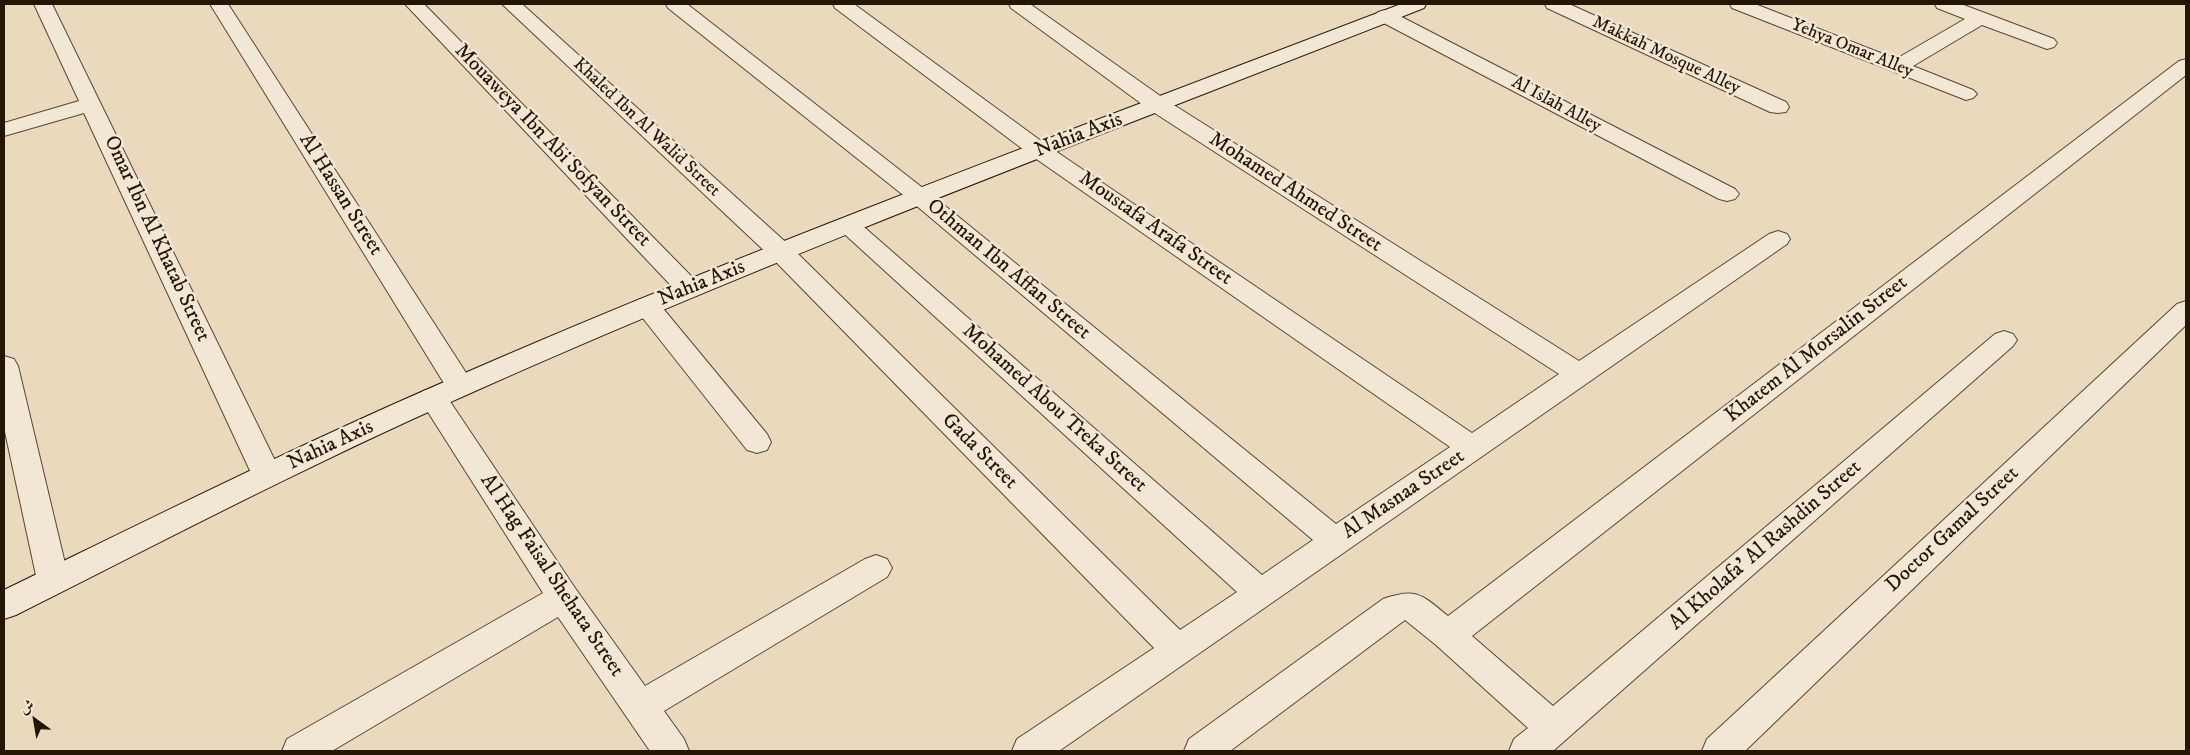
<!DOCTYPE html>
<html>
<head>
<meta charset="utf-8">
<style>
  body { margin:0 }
  #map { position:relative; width:2190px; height:755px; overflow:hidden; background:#ebd9bd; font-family:"IM FELL DW Pica",Amiri,serif }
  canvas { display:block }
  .frame { position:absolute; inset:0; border:5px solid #231605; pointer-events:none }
  .north { position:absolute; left:10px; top:695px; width:50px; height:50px; -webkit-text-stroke:4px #f2e6d4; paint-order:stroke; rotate:328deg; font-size:14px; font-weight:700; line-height:20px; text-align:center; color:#231605 }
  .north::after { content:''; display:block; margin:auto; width:18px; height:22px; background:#231605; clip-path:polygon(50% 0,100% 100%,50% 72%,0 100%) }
</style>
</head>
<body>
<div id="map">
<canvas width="2190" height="755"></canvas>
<div class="frame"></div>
<div class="north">ش</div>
</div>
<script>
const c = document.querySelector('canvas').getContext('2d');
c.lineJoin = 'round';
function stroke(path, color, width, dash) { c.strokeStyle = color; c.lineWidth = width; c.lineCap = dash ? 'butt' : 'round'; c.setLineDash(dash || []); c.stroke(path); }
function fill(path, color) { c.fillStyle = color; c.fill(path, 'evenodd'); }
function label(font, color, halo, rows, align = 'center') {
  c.font = font + ' "IM FELL DW Pica",serif'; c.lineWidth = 5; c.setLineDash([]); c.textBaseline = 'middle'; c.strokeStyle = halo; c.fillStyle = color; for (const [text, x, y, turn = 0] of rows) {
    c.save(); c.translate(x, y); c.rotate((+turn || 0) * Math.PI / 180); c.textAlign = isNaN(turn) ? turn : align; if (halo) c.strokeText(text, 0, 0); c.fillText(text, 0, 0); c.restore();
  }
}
const street = new Path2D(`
  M 34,4 L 52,4 L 282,475 L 278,483 L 267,486 L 256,483 L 252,475 L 84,113 L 4,136 L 4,123 L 79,101 Z
  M 210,4 L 228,4 L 470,379 L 474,386 L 470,393 L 460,396 L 450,393 Z
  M 405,4 L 424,4 L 698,283 L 702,289 L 698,295 L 689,297 L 680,295 Z
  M 502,4 L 522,4 L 790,246 L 1180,630 L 1237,592 L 840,230 L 836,225 L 840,220 L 848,218 L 856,220 L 1262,575 L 1313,540 L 912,202 L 668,8 L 666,4 L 687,4 L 928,192 L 1336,524 L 1450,447 L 1032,156 L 835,8 L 833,4 L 854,4 L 1048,146 L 1472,433 L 1559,374 L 1150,110 L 1011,8 L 1009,4 L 1030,4 L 1166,100 L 1579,361 L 1769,234 L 1778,231 L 1787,234 L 1790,239 L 1787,244 L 1059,751 L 1012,751 L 1017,739 L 1154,648 L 772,258 Z
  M 1545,4 L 1569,4 L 1786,102 L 1789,107 L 1786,112 L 1778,113 L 1770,112 L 1547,8 Z
  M 1730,4 L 1755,4 L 1896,59 L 1965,19 L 1937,8 L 1935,4 L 1961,4 L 2054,39 L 2057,43 L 2054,47 L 2047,49 L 1982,25 L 1913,66 L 1973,90 L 1977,94 L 1973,98 L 1966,100 L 1732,8 Z
  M 1385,10 L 1392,12 L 1735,189 L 1739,194 L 1735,199 L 1727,201 L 1719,199 L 1378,20 L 1375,16 L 1378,12 Z
  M 2186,59 L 2186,75 L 1472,636 L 1553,706 L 1995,334 L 2004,331 L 2013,334 L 2017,340 L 2013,346 L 1553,751 L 1509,751 L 1514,739 L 1528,728 L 1436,645 L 1405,620 L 1230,751 L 1184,751 L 1189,739 L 1383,599 C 1417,587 1422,595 1448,616 L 2179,61 Z
  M 647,297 L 656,300 L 767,434 L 771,442 L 767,450 L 757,453 L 747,450 L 638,312 L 634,306 L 638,300 Z
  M 2186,301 L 2186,325 L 1745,751 L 1702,751 L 1707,739 L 2177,304 Z
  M 4,356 L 14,359 L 18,366 L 69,580 L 64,589 L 53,593 L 42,589 L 37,580 L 4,427 Z
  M 433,388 L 443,391 L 575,588 L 645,686 L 865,559 L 876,555 L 887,559 L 892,568 L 887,577 L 664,711 L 684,739 L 689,751 L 650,751 L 558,617 L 332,751 L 282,751 L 287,739 L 543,593 L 419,398 L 423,391 Z`);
const secondary = new Path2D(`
  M 1401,4 L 1426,4 L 1424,8 C 1106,133 785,253 473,392 C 318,460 167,539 16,615 L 4,619 L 4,590 C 152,518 300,444 451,379 C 763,243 1083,126 1401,4 Z`);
stroke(street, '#554733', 2);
stroke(secondary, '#231605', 2);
fill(street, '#f2e6d4');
fill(secondary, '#f2e6d4');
label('18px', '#231605', '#f2e6d4', [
  ["Yehya Omar Alley",1852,49,22],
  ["Makkah Mosque Alley",1666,56,25],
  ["Al Islah Alley",1556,105,28],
  ["Khaled Ibn Al Walid Street",646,128,43]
]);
label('21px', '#231605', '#f2e6d4', [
  ["Nahia Axis",1079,136,-21],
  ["Mouaweya Ibn Abi Sofyan Street",552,146,46],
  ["Mohamed Ahmed Street",1295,193,33],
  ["Al Hassan Street",340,195,58],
  ["Moustafa Arafa Street",1155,229,35],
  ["Omar Ibn Al Khatab Street",156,239,65],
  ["Othman Ibn Affan Street",1008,270,40],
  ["Nahia Axis",702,284,-22],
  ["Khatem Al Morsalin Street",1817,350,-38],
  ["Mohamed Abou Treka Street",1054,409,42],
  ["Nahia Axis",331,446,-25],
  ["Gada Street",979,452,45],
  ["Al Masnaa Street",1404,495,-34],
  ["Doctor Gamal Street",1953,530,-43],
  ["Al Kholafa' Al Rashdin Street",1766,546,-41],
  ["Al Hag Faisal Shehata Street",551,576,56]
]);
</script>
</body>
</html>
